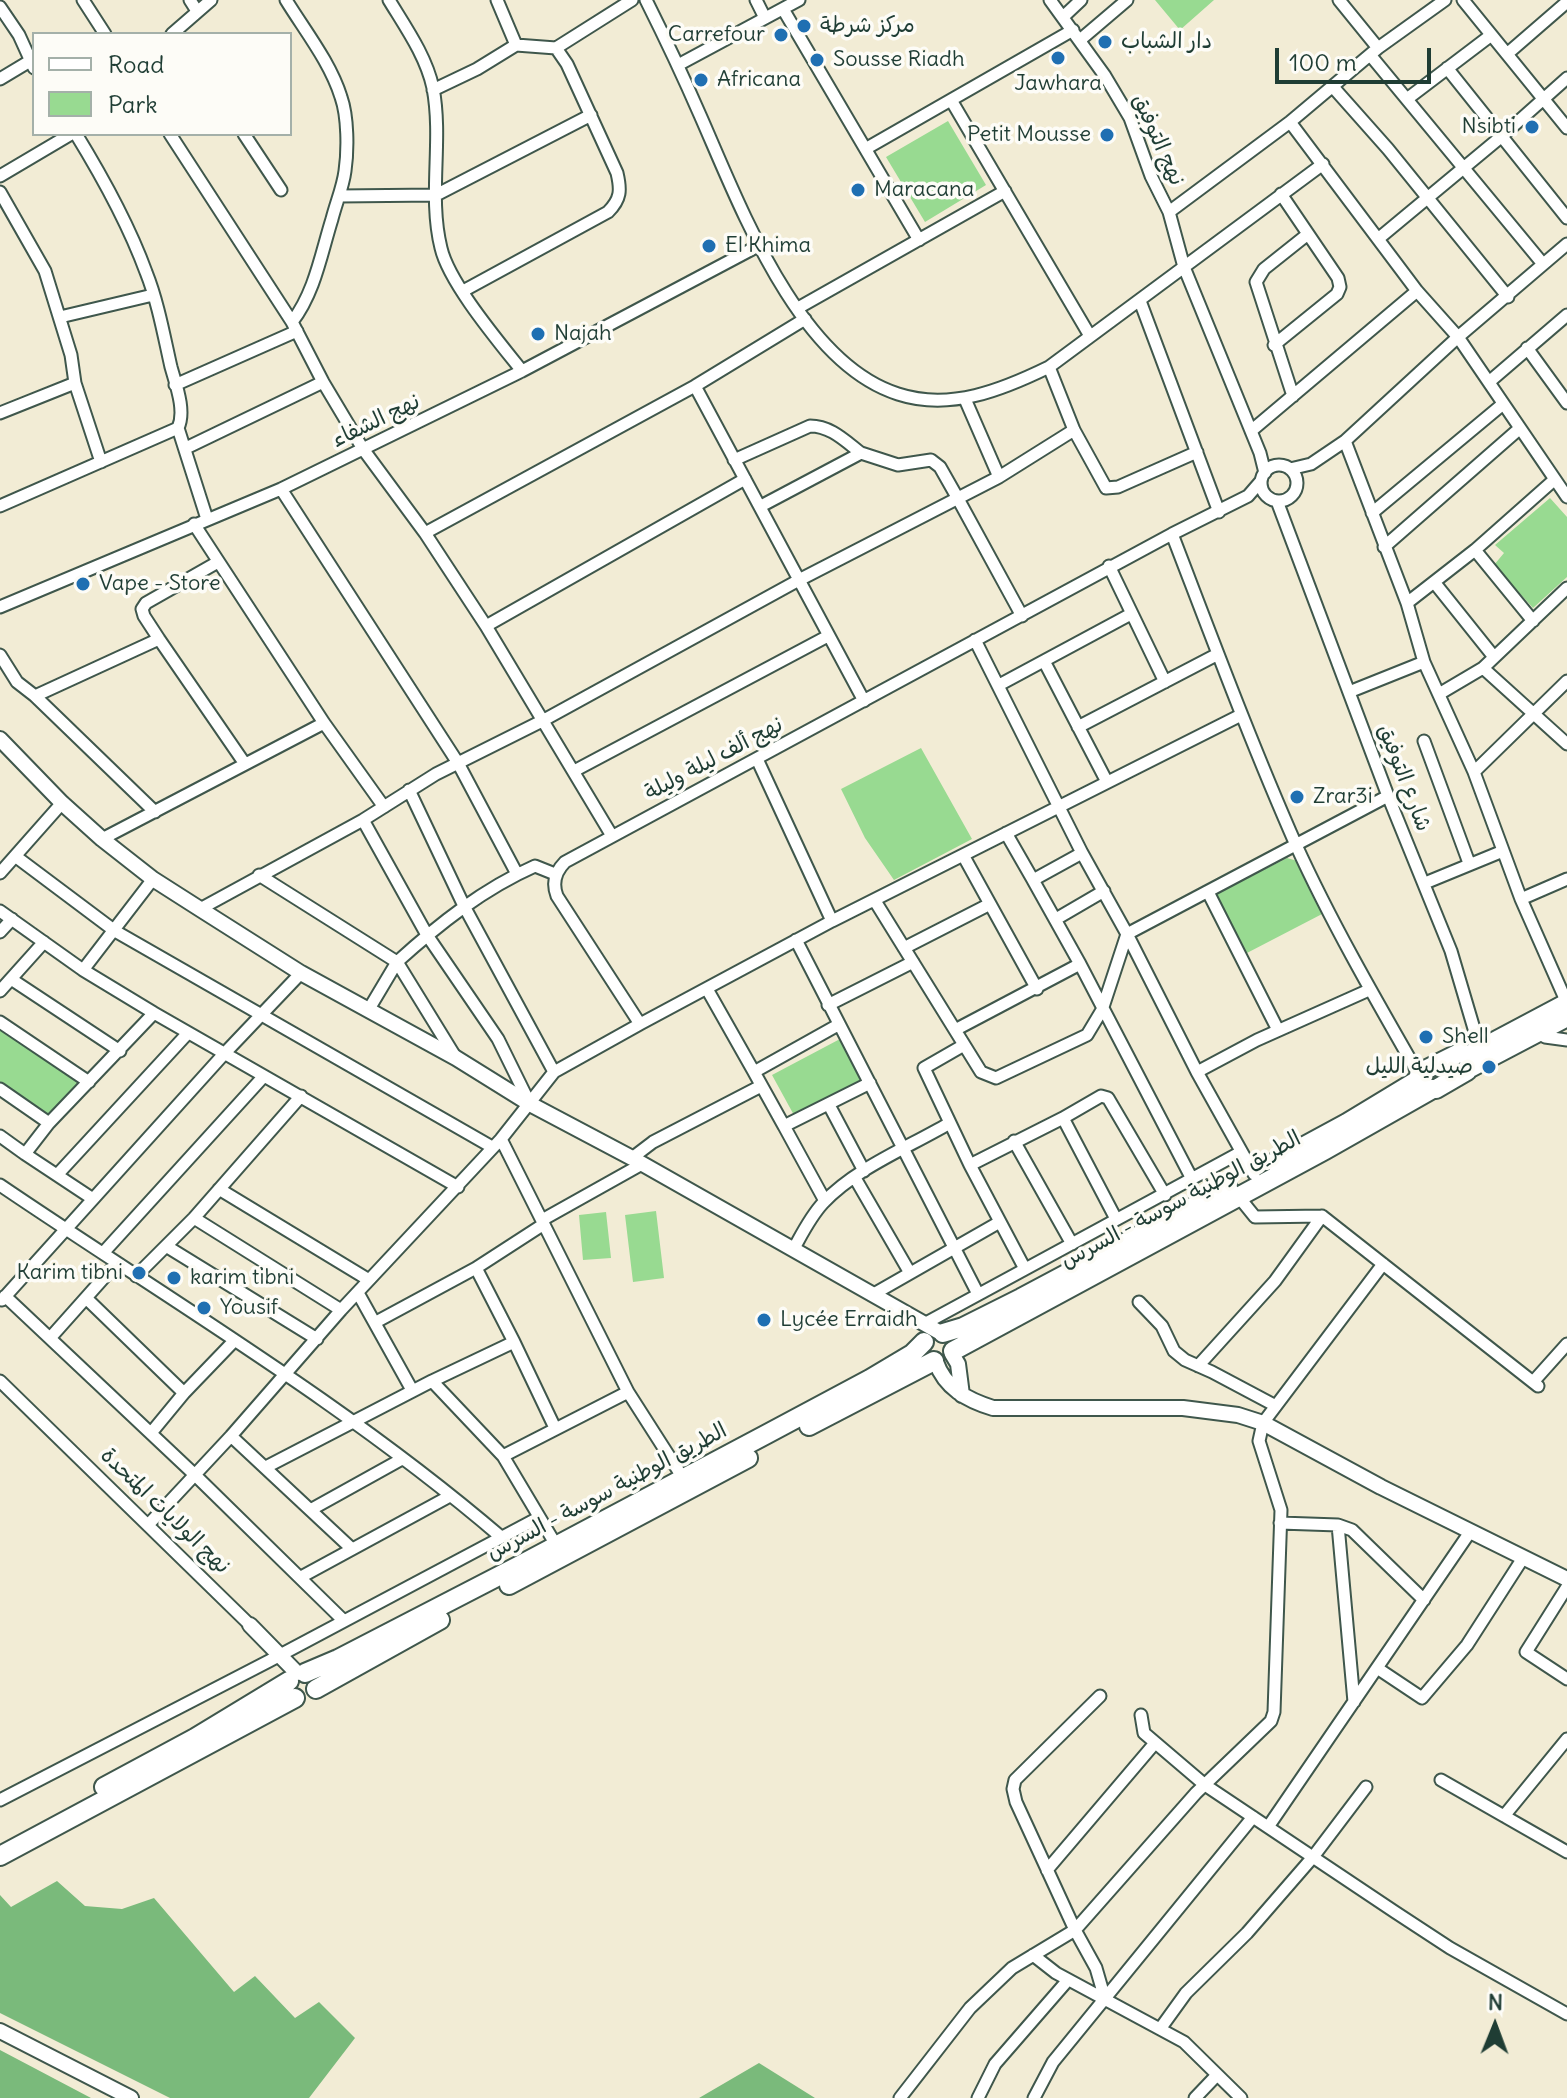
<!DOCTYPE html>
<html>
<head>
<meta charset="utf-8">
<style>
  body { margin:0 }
  #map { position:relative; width:1567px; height:2098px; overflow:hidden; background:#f2ecd5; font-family:Delius,sans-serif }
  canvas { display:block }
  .legend { position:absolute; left:32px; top:32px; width:260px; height:104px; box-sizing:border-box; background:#fdfcf7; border:2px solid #a4b0a9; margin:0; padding:10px 14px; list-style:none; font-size:24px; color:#1f3d34 }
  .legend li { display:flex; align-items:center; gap:16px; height:40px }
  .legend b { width:40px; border:2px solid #a4b0a9 }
  .north { position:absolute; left:1455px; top:1986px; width:80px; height:80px; -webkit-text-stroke:6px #fdfcf7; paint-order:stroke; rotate:1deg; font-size:22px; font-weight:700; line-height:32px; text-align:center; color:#1f3d34 }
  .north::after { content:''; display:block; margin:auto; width:28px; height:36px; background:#1f3d34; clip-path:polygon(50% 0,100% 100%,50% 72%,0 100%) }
  .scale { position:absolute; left:1275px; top:48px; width:156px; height:36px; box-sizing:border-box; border:4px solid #1f3d34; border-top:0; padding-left:10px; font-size:24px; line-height:28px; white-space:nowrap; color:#1f3d34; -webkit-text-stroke:6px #fdfcf7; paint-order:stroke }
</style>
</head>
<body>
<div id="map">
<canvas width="1567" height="2098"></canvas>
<ul class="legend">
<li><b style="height:10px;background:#fff"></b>Road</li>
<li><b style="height:22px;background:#98da91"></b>Park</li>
</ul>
<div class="north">N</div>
<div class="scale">100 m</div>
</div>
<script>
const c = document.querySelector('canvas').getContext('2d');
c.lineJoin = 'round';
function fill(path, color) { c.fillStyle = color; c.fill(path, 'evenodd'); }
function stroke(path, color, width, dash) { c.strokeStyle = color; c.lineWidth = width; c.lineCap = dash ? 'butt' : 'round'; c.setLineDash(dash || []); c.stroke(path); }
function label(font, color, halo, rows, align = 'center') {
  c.font = font + ' Delius,"Playpen Sans Arabic",sans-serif'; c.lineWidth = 7; c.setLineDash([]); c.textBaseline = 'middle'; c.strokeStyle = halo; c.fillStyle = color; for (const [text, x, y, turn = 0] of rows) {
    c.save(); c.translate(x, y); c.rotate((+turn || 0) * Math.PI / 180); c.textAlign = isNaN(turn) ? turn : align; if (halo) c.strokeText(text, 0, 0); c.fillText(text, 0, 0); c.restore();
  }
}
fill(new Path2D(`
  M 1155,0 L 1214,0 L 1180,30 Z
  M 948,121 L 986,185 L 925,222 L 886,157 Z
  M 1550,498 L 1567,517 L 1567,577 L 1533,608 L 1494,565 L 1504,553 L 1495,545 Z
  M 921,748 L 972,839 L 894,880 L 865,838 L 841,789 Z
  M 1287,858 L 1301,862 L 1324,913 L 1245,954 L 1214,895 Z
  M 0,1028 L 78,1079 L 80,1085 L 50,1115 L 0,1082 Z
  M 840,1039 L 862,1080 L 795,1117 L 772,1075 Z
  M 656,1211 L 664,1278 L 633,1282 L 625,1215 Z
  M 606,1212 L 611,1258 L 583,1260 L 579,1215 Z`), '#98da91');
fill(new Path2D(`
  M 57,1881 L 85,1906 L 122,1909 L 154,1898 L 234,1992 L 255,1976 L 295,2018 L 319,2002 L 355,2038 L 309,2098 L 170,2098 L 0,2013 L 0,1895 L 11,1907 Z
  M 0,2050 L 91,2098 L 0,2098 Z
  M 759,2063 L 815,2098 L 699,2098 Z`), '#7aba7b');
const minor = new Path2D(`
  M 83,0 L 105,34
  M 190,0 L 197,11
  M 286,0 C 305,31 330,62 341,97 C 348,117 348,150 345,171 C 343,187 336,203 332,219 C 321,254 315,292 292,322
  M 389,0 C 406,28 426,56 433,88 C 443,141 428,196 441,248 C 449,283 499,342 522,371
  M 497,0 L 516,45
  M 646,0 C 665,38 683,76 700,115 C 739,203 797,362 898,394 C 950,411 1002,390 1049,367 L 1323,164
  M 756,0 L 765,18
  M 1050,0 L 1105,76 L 1130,118 L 1151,176 L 1169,212 L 1184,267 L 1260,453 L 1265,473
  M 1339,0 L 1378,48
  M 1463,0 L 1567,128
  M 0,7 L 19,35 L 34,68
  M 783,9 L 919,240
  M 1063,17 L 1081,0
  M 172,34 L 211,0
  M 1080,40 L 1127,0
  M 1507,54 L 1567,2
  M 1371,56 L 1543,264
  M 678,65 L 799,0
  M 1447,68 L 1567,218
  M 0,79 L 30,61
  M 1333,87 L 1388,149 L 1508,297
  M 433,90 L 477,69 L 516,45 L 556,48 L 632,0
  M 1407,99 L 1490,36
  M 951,100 L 1090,336
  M 1290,122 L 1417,291 L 1458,337 L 1567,497
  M 170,134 L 292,322 L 323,382 L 363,449 L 425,533 L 486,626 L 612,836
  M 244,134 L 281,190
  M 867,148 L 1073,30
  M 0,176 L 71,134
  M 0,192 L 45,271 L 71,355 L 75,383 L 0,413
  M 339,196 L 436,195 L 591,115
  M 1169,212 L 1290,122 L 1378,48 L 1445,0
  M 1378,239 L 1502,136 L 1567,78
  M 463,291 L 608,212 C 621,199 621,190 617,173 L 567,64 L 556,48
  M 1140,301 L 1219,512
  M 798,308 L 1005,191
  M 60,317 L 153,295
  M 1274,345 L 1337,294 L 1340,287 L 1338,278 L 1281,194
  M 1527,348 L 1567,403
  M 1049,367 L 1074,430 L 1106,488 L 1118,487 L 1197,452
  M 1489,382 L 1567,315
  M 75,383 L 101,462
  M 175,385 L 297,331
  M 695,386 L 864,701
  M 1293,396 L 1256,282 L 1264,269 L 1308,234
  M 965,399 L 999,477
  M 178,428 L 207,519
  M 1251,431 L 1417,291
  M 1345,441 L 1407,603 L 1424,662 L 1474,772 L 1521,899 L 1567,1003
  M 186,448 L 323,382
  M 734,460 L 810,426 C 831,426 845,441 861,453
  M1261 483a18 18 0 1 1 36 0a18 18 0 1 1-36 0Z
  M 1290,469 L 1311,464 L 1345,441 L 1458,337 L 1567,244
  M 1261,481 L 1248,496 L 1172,534 C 1212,638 1251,743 1296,845 C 1332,924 1376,1000 1419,1075
  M 281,489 L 458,763 L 517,874
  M 1277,501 L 1388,796 L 1451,951 L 1480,1049
  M 0,506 L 178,428 C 186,411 176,385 171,367 C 164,336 158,302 146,272 C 128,223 103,178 76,134
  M 761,506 L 861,453 L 898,465 L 931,460 L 940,467 L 957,497 L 1022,616
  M 1372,513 L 1503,404
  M 194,524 L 324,723 L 384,807
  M 425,533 L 695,386 L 805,319
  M 1384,547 L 1519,429
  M 1475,550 L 1533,621
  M 218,562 L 146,603 L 142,609 L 144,616 L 159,639 L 245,764
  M 1109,566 L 1165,682
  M 1434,582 L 1494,657
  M 1407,603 L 1475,550 L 1554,480
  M 0,607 L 281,489 L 522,371 L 758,246
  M 486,626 L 745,479
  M 975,640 L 1082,853 L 1127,934 L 1197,1072 L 1254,1174
  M 0,655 L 17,682 L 35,696 L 155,812
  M 1044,661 L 1107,782
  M 1483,668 L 1567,744
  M 999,685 L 1131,614
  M 1349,692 L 1424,662
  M 1439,694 L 1483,668 L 1567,588
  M 35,696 L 159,639
  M 1078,727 L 1218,654
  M 1424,741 L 1469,863
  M 757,759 L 832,921
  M 574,771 L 828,636
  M 1474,772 L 1567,681
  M 409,790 L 464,906 L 554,1072
  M 363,820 L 427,935 L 498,1039 L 530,1104
  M 1006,833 L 1033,880
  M 102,839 L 324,723
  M 1082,853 L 1033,880 L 1080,964 L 1192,1179
  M 963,855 L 1037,989
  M 15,856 L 115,931 L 492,1147
  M 0,873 L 62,803
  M 259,875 L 397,962 L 369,1009
  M 1425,883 L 1503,851
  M 1208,892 L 1278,1030
  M 1521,899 L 1567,879
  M 875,901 L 981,1072 L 996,1078 L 1087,1035 L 1102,1010 L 1127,934 L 1388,796
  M 200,909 L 363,820 L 436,774 L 542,721 L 799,580 L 999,477 L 1074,430
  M 0,911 L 83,970 L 154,1013 L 458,1187
  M 1056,919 L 1104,891
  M 0,932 L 12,919
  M 796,940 L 978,1294
  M 904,948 L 990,904
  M 83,970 L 153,879
  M 11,979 L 120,1051
  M 707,989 L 754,1072
  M 0,991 L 44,942
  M 828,1005 L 913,962
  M 0,1022 L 89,1082
  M 640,1024 L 832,921 L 1241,715
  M 838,1025 L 754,1072 L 784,1126 L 870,1083
  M 955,1030 L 1080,964
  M 1539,1032 L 1545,1037 L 1567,1040
  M 964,1045 L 924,1068 L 970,1165
  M 456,1058 L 397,962 C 439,924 483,889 535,866 L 555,874
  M 1197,1072 L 1257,1040 L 1369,990
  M 0,1089 L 49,1123
  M 829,1105 L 864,1171
  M 1063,1118 L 1101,1096 L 1108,1098 L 1165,1195
  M 784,1126 L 825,1201
  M 0,1136 L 25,1154 L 49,1123 L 154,1013
  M 501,1139 L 628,1392 L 683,1478
  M 1014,1141 L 1072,1244
  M 25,1154 L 93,1199
  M 632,1158 L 653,1142 L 761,1086
  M 57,1175 L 188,1033
  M 855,1178 L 910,1273
  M 0,1185 C 168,1299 346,1404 501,1537
  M 219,1189 L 369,1280
  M 1238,1196 L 1255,1217 L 1322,1216 L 1538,1386
  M 194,1218 L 341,1310
  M 542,1220 L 642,1164
  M 166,1246 L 317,1339
  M 793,1250 C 802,1234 810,1217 823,1203 C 856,1168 907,1148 948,1124
  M 103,1253 L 264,1076
  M 1025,1269 L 970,1165 L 1063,1118 L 1116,1219
  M 136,1276 L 194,1218 L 301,1096
  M 358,1293 L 412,1390
  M 872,1295 L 998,1223
  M 5,1296 L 195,1475 L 344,1621
  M 86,1298 L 184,1393
  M 2,1300 L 223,1055 L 301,973
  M 1139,1302 L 1162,1326 L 1174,1351 L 1185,1360 L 1212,1372 L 1276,1406
  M 376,1322 L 476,1268
  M 924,1324 L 1241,1152
  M 51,1337 L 116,1264
  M 514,1342 L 555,1428
  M 1198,1366 L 1275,1281 L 1322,1216
  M 0,1381 L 250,1625
  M 432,1381 L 514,1342 L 476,1268 L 544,1224
  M 1533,1382 L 1567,1344
  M 151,1433 L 184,1393 L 234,1341
  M 231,1436 L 352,1549
  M 503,1456 L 628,1392
  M 266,1467 L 432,1381 L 503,1456 L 556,1545
  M 312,1509 L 402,1459
  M 1280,1523 L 1338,1525 L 1352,1530 L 1424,1600
  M 148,1525 L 231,1436 L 341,1310 L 501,1139 L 554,1072 L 640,1024 L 557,896 C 552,883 555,872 565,862 L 1172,534
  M 1338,1525 L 1354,1702
  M 301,1577 L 450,1496
  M 1567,1587 L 1526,1652 L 1567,1679
  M 1377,1668 L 1422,1698 L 1467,1645 L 1523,1558
  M 1100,1696 L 1015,1780 L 1013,1789 L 1016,1802 L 1075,1930 L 1096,1968 L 1105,1999
  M 1141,1715 L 1144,1733 L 1205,1785 L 1395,1912 L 1450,1948 L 1567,2014
  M 1441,1780 L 1567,1852
  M 0,1800 L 269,1661 L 538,1518
  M 1504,1816 L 1567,1739
  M 1268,1827 L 1470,1532
  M 1047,1870 L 1155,1743
  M 1033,1955 L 1056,1973 L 1184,2042 L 1241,2098
  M 1160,2029 L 1186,1993 L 1247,1933 L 1313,1857 L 1366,1787
  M 900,2098 L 970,2008 L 1012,1968 L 1075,1930 L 1196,1793 L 1271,1721 L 1274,1712 L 1281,1510 L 1259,1441 L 1263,1423 L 1383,1264
  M 978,2098 L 995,2064 L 1068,1980
  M 1034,2098 L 1053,2062 L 1253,1817
  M 1195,2098 L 1217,2075`);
const tertiary = new Path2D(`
  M 0,739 L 62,803 L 102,839 L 153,879 L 200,909 L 301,973 L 456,1058 L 530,1104 L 632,1158 L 939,1332
  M 952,1354 L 958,1364 L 962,1395
  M 936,1362 C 945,1388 967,1400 993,1408 L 1183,1408 L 1238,1415 L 1263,1423 L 1381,1487 L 1567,1579
  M 250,1625 L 297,1673
  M 0,2031 L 131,2098`);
const trunk = new Path2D(`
  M 1461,1052 L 1471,1059 L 1467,1071 L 1436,1089 L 1426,1089 L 1419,1084 L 1419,1075 L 1423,1071 Z
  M 1469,1055 L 1567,1003
  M 1470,1068 L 1567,1017
  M 1275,1162 L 1347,1123 L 1418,1080
  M 943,1333 L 963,1327 L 1021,1298 L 1228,1188
  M 953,1351 L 1325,1150 L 1431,1090
  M 809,1426 L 934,1361
  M 509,1585 L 748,1458
  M 305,1673 L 338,1659 L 518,1566 L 767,1434 L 870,1379 L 912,1354 L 924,1342
  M 316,1689 L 440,1620
  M 104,1787 L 195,1738 L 289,1681
  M 0,1856 L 295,1698`);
stroke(minor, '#3f574c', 15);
stroke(tertiary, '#3f574c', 18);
stroke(trunk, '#3f574c', 22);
stroke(minor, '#fff', 11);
stroke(tertiary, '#fff', 14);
stroke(trunk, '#fff', 18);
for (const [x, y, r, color] of [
  [804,26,8,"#1f6fb2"],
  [781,35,8,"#1f6fb2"],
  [1105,42,8,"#1f6fb2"],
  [1058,58,8,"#1f6fb2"],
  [817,60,8,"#1f6fb2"],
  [701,80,8,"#1f6fb2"],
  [1532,127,8,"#1f6fb2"],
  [1107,135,8,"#1f6fb2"],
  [858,190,8,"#1f6fb2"],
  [709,246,8,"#1f6fb2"],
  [538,334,8,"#1f6fb2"],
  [83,584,8,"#1f6fb2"],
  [1297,797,8,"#1f6fb2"],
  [1426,1037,8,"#1f6fb2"],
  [1489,1067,8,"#1f6fb2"],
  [139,1273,8,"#1f6fb2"],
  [174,1278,8,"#1f6fb2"],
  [204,1308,8,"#1f6fb2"],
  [764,1320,8,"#1f6fb2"]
]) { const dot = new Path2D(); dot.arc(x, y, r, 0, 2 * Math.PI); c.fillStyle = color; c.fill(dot); stroke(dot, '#fdfcf7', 3); }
label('22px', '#1f3d34', '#fdfcf7', [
  ["مركز شرطة",820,26],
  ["Carrefour",765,35,"right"],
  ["دار الشباب",1121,42],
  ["Sousse Riadh",833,60],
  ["Africana",717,80],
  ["Jawhara",1058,84,"center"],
  ["Nsibti",1516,127,"right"],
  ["Petit Mousse",1091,135,"right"],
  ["Maracana",874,190],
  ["El Khima",725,246],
  ["Najah",554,334],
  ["Vape - Store",99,584],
  ["Zrar3i",1313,797],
  ["Shell",1442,1037],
  ["صيدلية الليل",1473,1067,"right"],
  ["Karim tibni",123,1273,"right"],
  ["karim tibni",190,1278],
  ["Yousif",220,1308],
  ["Lycée Erraidh",780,1320]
], 'left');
label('22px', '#1f3d34', '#fdfcf7', [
  ["نهج التوفيق",1158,140,66],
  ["نهج الشفاء",376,421,-26],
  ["نهج ألف ليلة وليلة",714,759,-28],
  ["شارع التوفيق",1404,778,69],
  ["الطريق الوطنية سوسة - السرس",1181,1200,-28],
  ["الطريق الوطنية سوسة - السرس",607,1492,-28],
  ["نهج الولايات المتحدة",165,1511,44]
]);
</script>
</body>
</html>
